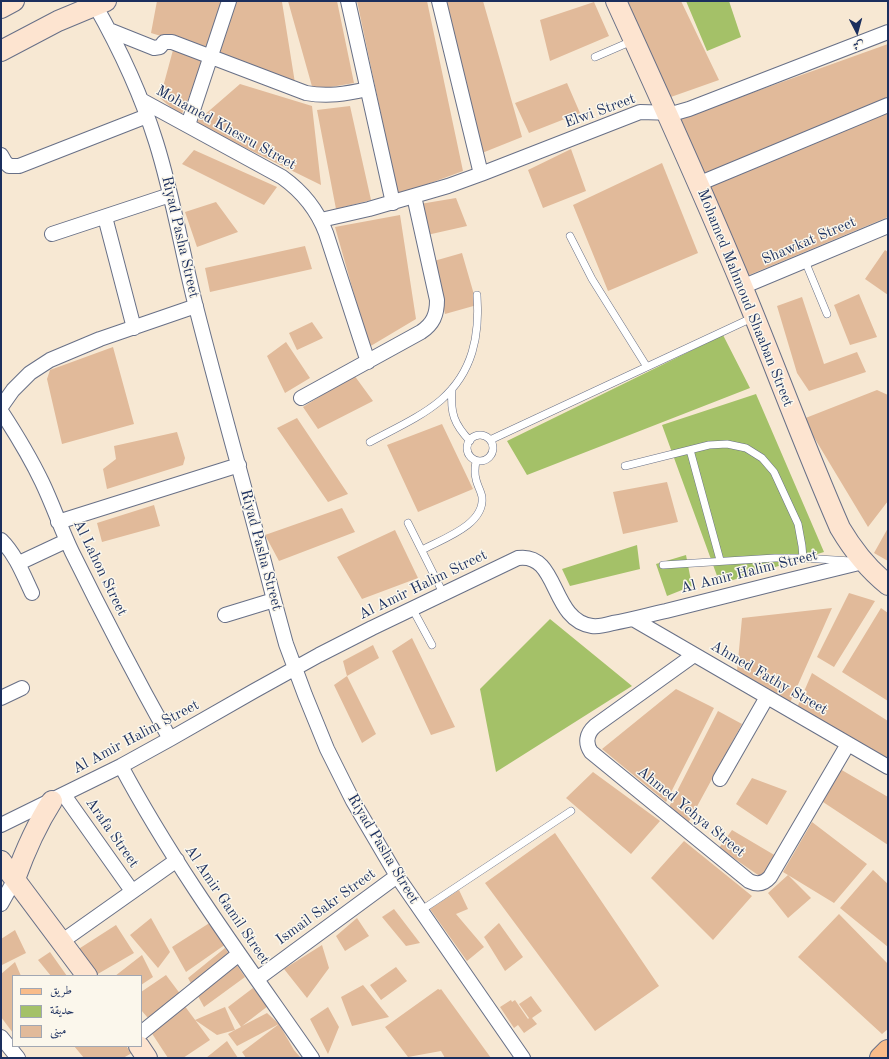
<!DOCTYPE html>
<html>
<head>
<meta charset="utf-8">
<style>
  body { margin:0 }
  #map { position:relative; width:889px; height:1059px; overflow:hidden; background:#f7e8d3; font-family:"Old Standard TT",Amiri,serif }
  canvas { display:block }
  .frame { position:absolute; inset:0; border:2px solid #1b2f5e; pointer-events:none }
  .legend { position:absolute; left:12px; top:975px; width:130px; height:72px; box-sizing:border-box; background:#fbf7ec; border:1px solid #a1a7b3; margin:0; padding:5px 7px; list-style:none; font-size:12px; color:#1b2f5e }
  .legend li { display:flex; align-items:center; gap:8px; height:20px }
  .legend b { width:20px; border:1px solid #a1a7b3 }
  .north { position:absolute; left:837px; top:12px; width:40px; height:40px; -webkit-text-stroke:3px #fbf7ec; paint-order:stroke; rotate:174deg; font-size:11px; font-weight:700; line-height:16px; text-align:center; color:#1b2f5e }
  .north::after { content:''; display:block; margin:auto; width:14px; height:18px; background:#1b2f5e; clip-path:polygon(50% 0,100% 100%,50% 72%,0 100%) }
</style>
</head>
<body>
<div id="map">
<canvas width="889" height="1059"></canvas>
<div class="frame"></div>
<ul class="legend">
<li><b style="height:5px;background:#f9bc8a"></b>طريق</li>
<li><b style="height:11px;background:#a4c168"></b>حديقة</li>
<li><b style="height:11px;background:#e1ba9a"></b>مبنى</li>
</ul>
<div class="north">ش</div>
</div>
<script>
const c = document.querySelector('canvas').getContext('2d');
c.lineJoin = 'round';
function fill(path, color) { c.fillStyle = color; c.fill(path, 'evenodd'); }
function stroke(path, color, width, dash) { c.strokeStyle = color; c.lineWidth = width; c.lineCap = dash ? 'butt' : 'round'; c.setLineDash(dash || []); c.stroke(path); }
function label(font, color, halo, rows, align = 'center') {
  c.font = font + ' "Old Standard TT",serif'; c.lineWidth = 3; c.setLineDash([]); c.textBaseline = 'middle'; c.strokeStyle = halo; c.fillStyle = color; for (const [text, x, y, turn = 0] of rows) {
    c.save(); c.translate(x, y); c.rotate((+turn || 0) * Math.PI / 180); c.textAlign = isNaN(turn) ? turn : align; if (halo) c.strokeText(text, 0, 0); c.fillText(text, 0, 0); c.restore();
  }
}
fill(new Path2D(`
  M 686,1 L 729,1 L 741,37 L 707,51 Z
  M 723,335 L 750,388 L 527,475 L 507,441 Z
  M 756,394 L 824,552 L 720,584 L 662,425 Z
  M 637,545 L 640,569 L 570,586 L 562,569 Z
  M 686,555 L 692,586 L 667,596 L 656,564 Z
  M 550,619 L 632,686 L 496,772 L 480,689 Z`), '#a4c168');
fill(new Path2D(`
  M 157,1 L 225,1 L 208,50 L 151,33 Z
  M 233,1 L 282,2 L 295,83 L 217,57 Z
  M 288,1 L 337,1 L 354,83 L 313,90 Z
  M 357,1 L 427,1 L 463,171 L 398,195 Z
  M 445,1 L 483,1 L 522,137 L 482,153 Z
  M 625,1 L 681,1 L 719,80 L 668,98 Z
  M 594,2 L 609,36 L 550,61 L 540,20 Z
  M 888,44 L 888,99 L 699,176 L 676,120 Z
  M 173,50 L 205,59 L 181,116 L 160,98 Z
  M 567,83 L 580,113 L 529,133 L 515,103 Z
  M 240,84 L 312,106 L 321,185 L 195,123 Z
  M 350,106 L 371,200 L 336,209 L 317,110 Z
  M 888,112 L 888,217 L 742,278 L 704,187 Z
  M 571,149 L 586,191 L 543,208 L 528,170 Z
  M 194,150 L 277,187 L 264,205 L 182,164 Z
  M 662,163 L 698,253 L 608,291 L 573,205 Z
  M 456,198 L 467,226 L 427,235 L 420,204 Z
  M 216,202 L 238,232 L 197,247 L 185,212 Z
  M 400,215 L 416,319 L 369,347 L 335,227 Z
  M 305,246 L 312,269 L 210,292 L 205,268 Z
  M 885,250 L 888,252 L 888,295 L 865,279 Z
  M 462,253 L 477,305 L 445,314 L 434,261 Z
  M 859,294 L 877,337 L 850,345 L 834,305 Z
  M 802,297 L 824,364 L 857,352 L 866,372 L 809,391 L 797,373 L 777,306 Z
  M 312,322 L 323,338 L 297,350 L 289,333 Z
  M 286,342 L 310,378 L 285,393 L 267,356 Z
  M 113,347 L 134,424 L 62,444 L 47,379 L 50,370 Z
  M 354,375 L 373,401 L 318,429 L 303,407 Z
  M 877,390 L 888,395 L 888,501 L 868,527 L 803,419 Z
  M 297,418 L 348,494 L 328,502 L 277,428 Z
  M 442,424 L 473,489 L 418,512 L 387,445 Z
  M 177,432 L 185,458 L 183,465 L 107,489 L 103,469 L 116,459 L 114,446 Z
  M 667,482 L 678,522 L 623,534 L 613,492 Z
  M 154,505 L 160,526 L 102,542 L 97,523 Z
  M 342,508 L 355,532 L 279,561 L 265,535 Z
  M 888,528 L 888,561 L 874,553 Z
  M 395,530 L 418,578 L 362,599 L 337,557 Z
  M 849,593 L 875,601 L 834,667 L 817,657 Z
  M 832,608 L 789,705 L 737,671 L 742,618 Z
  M 881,608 L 888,613 L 888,701 L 842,672 Z
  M 412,638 L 455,727 L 431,735 L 392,651 Z
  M 373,645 L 379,658 L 347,676 L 343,661 Z
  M 812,673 L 888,721 L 888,760 L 796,710 Z
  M 347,676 L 376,734 L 362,743 L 334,685 Z
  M 676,689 L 714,708 L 666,802 L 602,749 Z
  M 718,711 L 742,724 L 688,823 L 669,807 Z
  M 840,769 L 888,797 L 888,845 L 820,800 Z
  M 593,772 L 660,821 L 631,854 L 566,798 Z
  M 752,778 L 787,791 L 767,825 L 736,804 Z
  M 812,822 L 867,864 L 834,903 L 788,875 L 811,898 L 788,918 L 768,893 L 788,875 L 783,872 Z
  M 732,830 L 776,856 L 761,877 L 719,848 Z
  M 555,833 L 659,986 L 595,1031 L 485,883 Z
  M 684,841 L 752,896 L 713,940 L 651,878 Z
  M 873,870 L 888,884 L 888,947 L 840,908 Z
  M 459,890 L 468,909 L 456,914 L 484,947 L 467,961 L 430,909 Z
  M 394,909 L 420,943 L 406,946 L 382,917 Z
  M 839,914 L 888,964 L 888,1029 L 882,1034 L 798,957 Z
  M 151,918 L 170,952 L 158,968 L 130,935 Z
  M 357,918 L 369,936 L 345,951 L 336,936 Z
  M 211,922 L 226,944 L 186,972 L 172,947 Z
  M 499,923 L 523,957 L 505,971 L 484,937 Z
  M 116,925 L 134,953 L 96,975 L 77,950 Z
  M 15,930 L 26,953 L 2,965 L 1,939 Z
  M 322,945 L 329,968 L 307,998 L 284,969 Z
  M 225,948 L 245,977 L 204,1007 L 188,978 Z
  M 50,952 L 67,976 L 51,976 L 38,960 Z
  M 142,955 L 153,977 L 141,985 L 141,976 L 115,976 Z
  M 15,962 L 21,976 L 13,976 L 13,1033 L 1,1017 L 1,974 Z
  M 396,967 L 407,981 L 381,1000 L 370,985 Z
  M 166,975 L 181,995 L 148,1018 L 141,1010 L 141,992 Z
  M 363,985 L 389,1017 L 352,1026 L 341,997 Z
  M 253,988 L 268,1006 L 242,1026 L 267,1013 L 279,1024 L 294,1050 L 301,1058 L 246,1058 L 242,1052 L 279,1024 L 237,1046 L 228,1034 L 235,1030 L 217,1035 L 195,1020 L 225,1007 L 235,1030 L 241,1027 L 228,1007 Z
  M 438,989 L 440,990 L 441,989 L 491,1058 L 445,1058 L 441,1051 L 408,1057 L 385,1027 Z
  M 531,996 L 542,1011 L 532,1018 L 537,1024 L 524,1033 L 518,1025 L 514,1028 L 500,1007 L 511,1000 L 512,1002 L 515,1000 L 528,1019 L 529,1018 L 519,1004 Z
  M 184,1005 L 210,1040 L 183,1058 L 168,1058 L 151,1032 Z
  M 328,1007 L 339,1027 L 328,1054 L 310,1019 Z
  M 227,1041 L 238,1058 L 206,1058 Z
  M 74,1046 L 126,1046 L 132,1053 L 123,1058 L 84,1058 Z`), '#e1ba9a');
const lane = new Path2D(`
  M 595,57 L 632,41
  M 570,236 L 592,279 L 647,367
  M 805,261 L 827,314
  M 452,389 C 450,413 454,424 470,441
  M467 448a13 13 0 1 1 26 0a13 13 0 1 1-26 0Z
  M 490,440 L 754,317
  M 370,442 C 394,429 421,417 441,400 C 473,372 480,335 477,295
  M 690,450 L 720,560
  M 625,466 L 709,445 L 727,444 L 746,448 L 762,458 L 774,472 L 798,524 L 802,546 L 803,558
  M 408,523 L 443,593
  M 422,550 C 442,539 485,525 482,497 C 481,491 477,485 476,479 C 474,473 475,467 476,461
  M 663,565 L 775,558 L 803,558 L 851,561
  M 412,608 L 432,645
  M 420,911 L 571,811`);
const street = new Path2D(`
  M 348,1 L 393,203
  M 439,1 L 481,174
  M 95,5 C 120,49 141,94 156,142 C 173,196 182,252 196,307 C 221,405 249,502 274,600 L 286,644 L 305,695 L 327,749 L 353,801 L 397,876 L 523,1058
  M 109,30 L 154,48 L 160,47 L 164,42 L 172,42 L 306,93 C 327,97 346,94 367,89
  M 141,100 L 282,177 C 303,192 317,209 326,233 L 368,362
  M 188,125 L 229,1
  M 1,155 L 5,162 L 9,166 L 19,166 L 147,116
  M 698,184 L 888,105
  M 105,217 L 134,328
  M 321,220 L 369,209 L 448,186 L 481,174 L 640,112 L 675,113 L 689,109 L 888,32
  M 52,234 L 170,195
  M 742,287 L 888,226
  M 301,398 L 421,332 C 433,324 437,315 437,300 L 414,196
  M 1,407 L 13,390 L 30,373 L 50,360 L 100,339 L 196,306
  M 1,411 C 16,434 30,457 42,482 C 53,505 61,529 72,552 C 103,615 136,678 170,739
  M 58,522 L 239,465
  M 1,540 C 16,555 23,574 32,593
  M 19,563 L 66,541
  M 225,615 L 274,600
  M 633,619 L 888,767
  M 694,655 L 595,726 C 586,734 585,743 591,752 L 749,881 C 757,885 764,884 770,877 L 848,744
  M 1,698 L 22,688
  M 121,766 C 176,869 246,963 312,1058
  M 720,779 L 767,697
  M 64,795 L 132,891
  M 1,825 L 121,766 L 170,739 L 254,691 L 319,655 L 372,628 L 518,558 C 559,552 550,620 592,626 C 599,627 606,625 613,623 C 631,620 648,615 666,611 C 732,594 797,578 863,562
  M 1,904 L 15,879
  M 61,942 L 177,860
  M 257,979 L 397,876
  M 141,1033 L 239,954
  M 1,1037 L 18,1058`);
const secondary = new Path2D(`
  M 616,1 C 659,95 702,190 742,286 C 775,366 805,448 840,528 C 853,550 868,569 888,585
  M 1,8 L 14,1
  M 1,51 L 58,21 L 106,1
  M 1,861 L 87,976
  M 15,879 C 25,851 36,826 52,801
  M 139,1046 L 147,1058`);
const primary = new Path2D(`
  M 881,1058 L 888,1051`);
stroke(lane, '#687087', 8);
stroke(street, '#687087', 16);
stroke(secondary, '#687087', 22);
stroke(primary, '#687087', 24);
stroke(lane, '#fff', 7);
stroke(street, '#fff', 14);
stroke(secondary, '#fde4d0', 20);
stroke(primary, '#f9bc8a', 22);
label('15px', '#1b2f5e', '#fbf7ec', [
  ["Elwi Street",600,111,-20],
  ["Mohamed Khesru Street",226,128,29],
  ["Riyad Pasha Street",180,237,77],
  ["Shawkat Street",809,241,-23],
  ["Mohamed Mahmoud Shaaban Street",745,298,68],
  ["Riyad Pasha Street",261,550,75],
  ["Al Lahon Street",100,568,64],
  ["Al Amir Halim Street",749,572,-14],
  ["Al Amir Halim Street",423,585,-26],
  ["Ahmed Fathy Street",769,678,30],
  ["Al Amir Halim Street",136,737,-28],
  ["Ahmed Yehya Street",691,812,39],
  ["Arafa Street",112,833,55],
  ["Riyad Pasha Street",383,849,59],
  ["Al Amir Gamil Street",227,905,56],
  ["Ismail Sakr Street",326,907,-36]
]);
</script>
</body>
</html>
